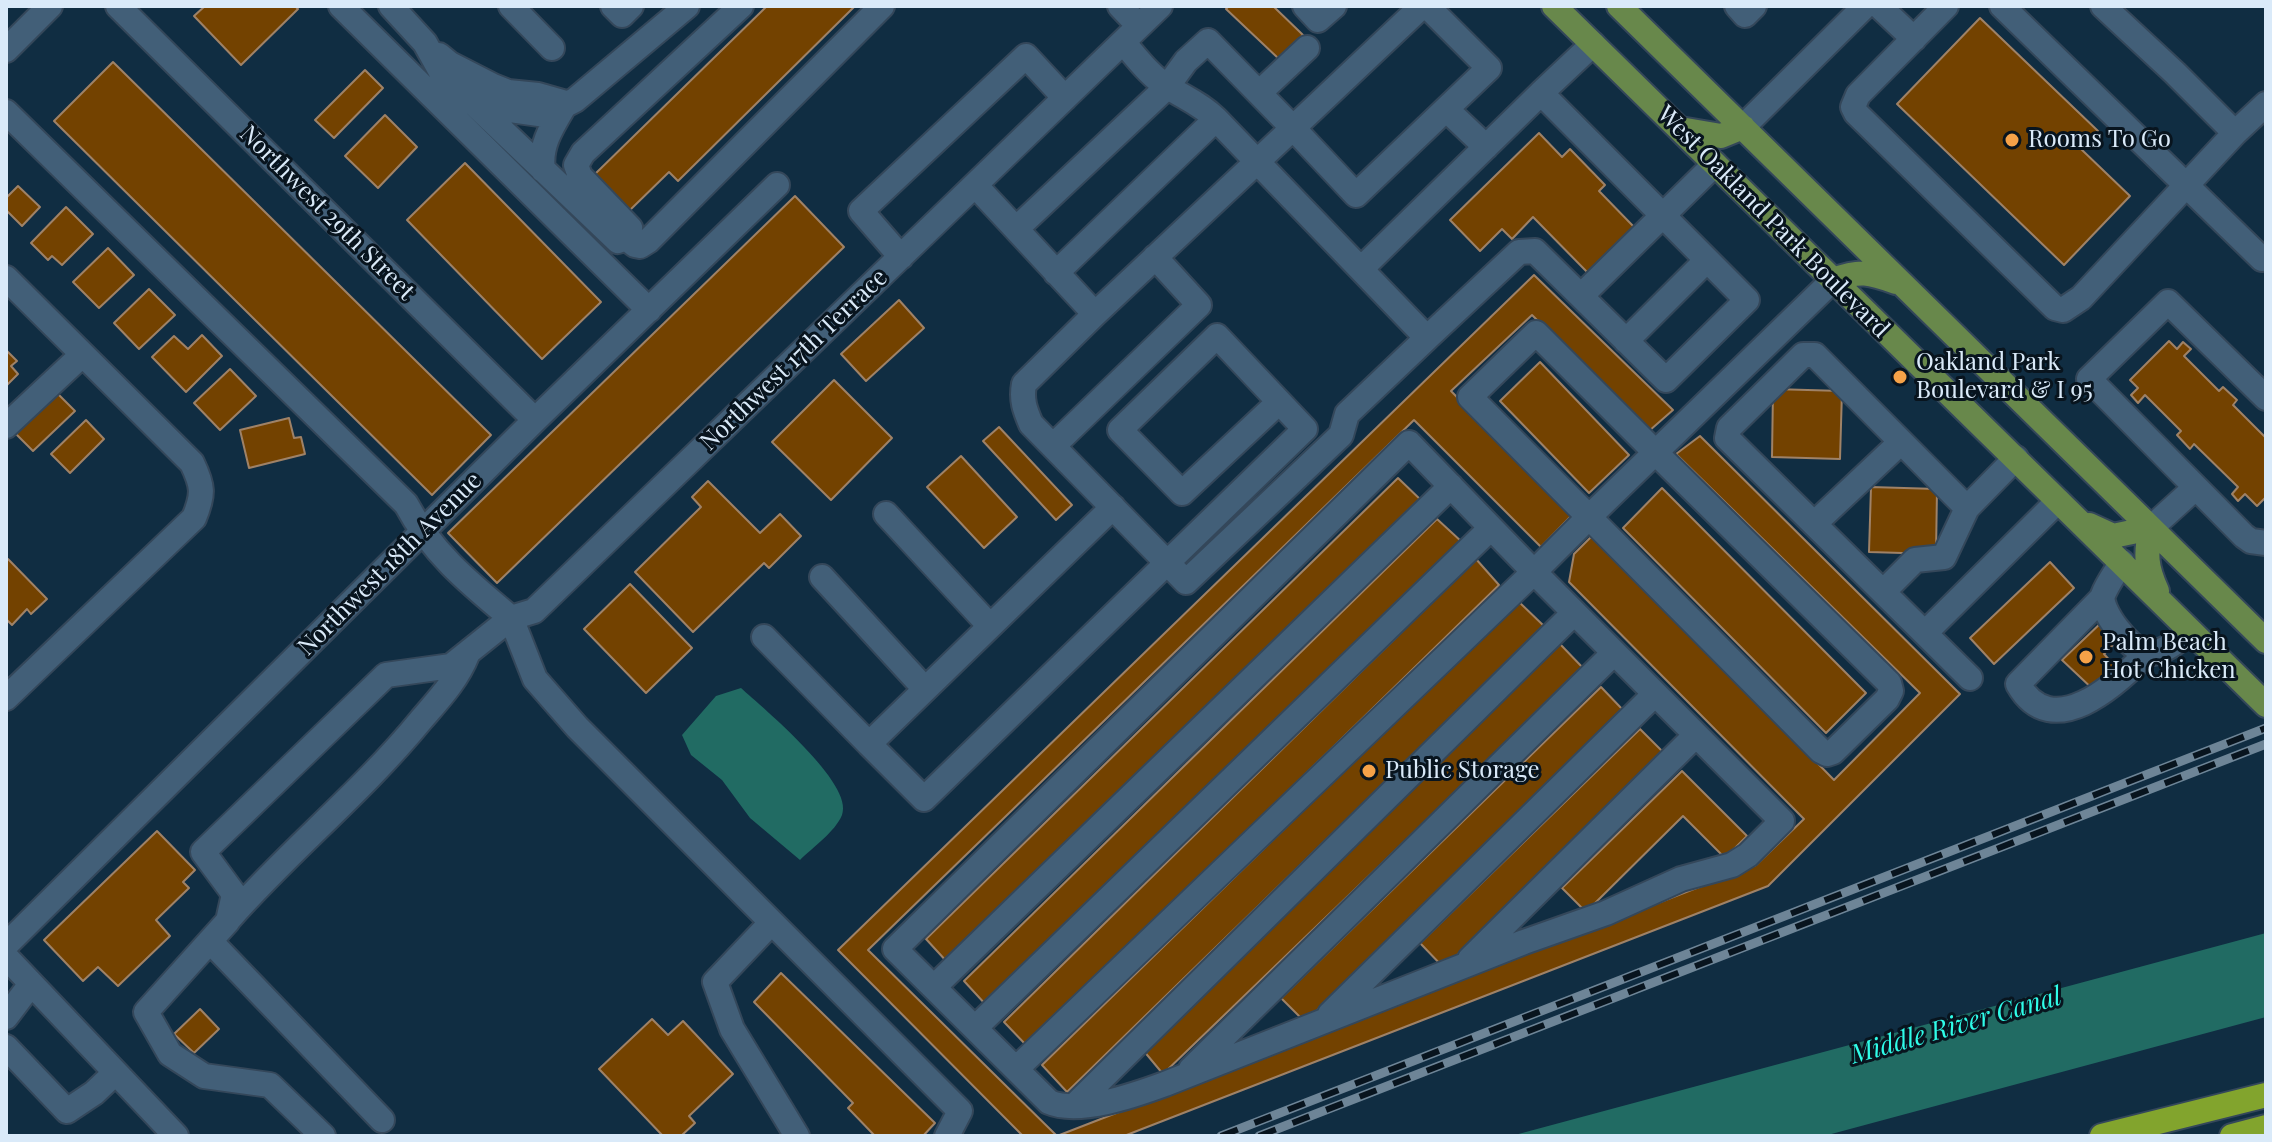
<!DOCTYPE html>
<html>
<head>
<meta charset="utf-8">
<style>
  body { margin:0 }
  #map { position:relative; width:2272px; height:1142px; overflow:hidden; background:#102d42; font-family:"Playfair Display",serif }
  canvas { display:block }
  .frame { position:absolute; inset:0; border:8px solid #daeaf9; pointer-events:none }
</style>
</head>
<body>
<div id="map">
<canvas width="2272" height="1142"></canvas>
<div class="frame"></div>
</div>
<script>
const c = document.querySelector('canvas').getContext('2d');
c.lineJoin = 'round';
function fill(path, color) { c.fillStyle = color; c.fill(path, 'evenodd'); }
function stroke(path, color, width, dash) { c.strokeStyle = color; c.lineWidth = width; c.lineCap = dash ? 'butt' : 'round'; c.setLineDash(dash || []); c.stroke(path); }
function label(font, color, halo, rows, align = 'center') {
  c.font = font + ' "Playfair Display",serif'; c.lineWidth = 6; c.setLineDash([]); c.textBaseline = 'middle'; c.strokeStyle = halo; c.fillStyle = color; for (const [text, x, y, turn = 0] of rows) {
    c.save(); c.translate(x, y); c.rotate((+turn || 0) * Math.PI / 180); c.textAlign = isNaN(turn) ? turn : align; if (halo) c.strokeText(text, 0, 0); c.fillText(text, 0, 0); c.restore();
  }
}
fill(new Path2D(`
  M 741,688 C 763,708 855,784 842,815 C 835,832 813,847 800,860 L 750,818 L 722,780 L 691,755 L 682,735 L 716,696 Z
  M 2266,933 L 2266,1017 L 1824,1136 L 1511,1136 Z`), '#216b63');
const building = new Path2D(`
  M 205,6 L 295,6 L 298,9 L 241,65 L 194,16 Z
  M 767,6 L 855,6 L 678,181 L 669,172 L 629,211 L 594,175 Z
  M 1229,6 L 1273,6 L 1303,35 L 1279,59 L 1226,9 Z
  M 1980,18 L 2098,131 L 2081,149 L 2130,196 L 2064,265 L 1897,104 Z
  M 113,62 L 491,435 L 432,495 L 54,121 Z
  M 365,70 L 383,88 L 334,138 L 315,120 Z
  M 385,115 L 417,147 L 378,188 L 345,156 Z
  M 1539,133 L 1562,157 L 1570,149 L 1605,185 L 1599,191 L 1635,228 L 1589,274 L 1533,217 L 1512,239 L 1502,229 L 1480,251 L 1450,220 Z
  M 465,163 L 601,302 L 542,359 L 407,220 Z
  M 18,186 L 40,207 L 22,226 L 6,210 L 6,198 Z
  M 795,196 L 844,247 L 497,583 L 448,533 Z
  M 66,207 L 93,234 L 62,265 L 52,256 L 48,260 L 31,243 Z
  M 108,248 L 134,275 L 99,308 L 73,282 Z
  M 1534,275 L 1673,410 L 1649,431 L 1532,315 L 1451,391 L 1572,515 L 1541,547 L 1414,420 L 868,950 L 1057,1136 L 1756,865 L 1804,819 L 1569,582 L 1574,554 L 1594,534 L 1834,780 L 1920,693 L 1676,454 L 1700,436 L 1960,694 L 1768,886 L 1124,1136 L 1023,1136 L 838,950 Z
  M 149,289 L 175,315 L 139,349 L 114,323 Z
  M 899,300 L 924,328 L 866,381 L 841,354 Z
  M 202,335 L 222,356 L 186,392 L 152,357 L 174,336 L 188,349 Z
  M 2169,341 L 2177,349 L 2183,342 L 2191,349 L 2184,356 L 2219,391 L 2223,387 L 2237,400 L 2233,405 L 2266,438 L 2266,497 L 2257,506 L 2245,494 L 2238,501 L 2232,494 L 2238,487 L 2194,444 L 2190,449 L 2177,435 L 2181,431 L 2145,395 L 2138,403 L 2131,395 L 2138,388 L 2130,380 Z
  M 6,350 L 17,361 L 11,366 L 18,374 L 6,386 Z
  M 1540,362 L 1629,455 L 1589,493 L 1500,401 Z
  M 230,369 L 256,396 L 220,430 L 194,403 Z
  M 834,380 L 892,438 L 831,500 L 772,442 Z
  M 1773,389 L 1842,391 L 1840,459 L 1772,457 Z
  M 57,393 L 75,411 L 33,451 L 15,433 Z
  M 289,418 L 294,438 L 301,437 L 305,454 L 249,468 L 240,430 Z
  M 86,420 L 104,439 L 70,473 L 51,454 Z
  M 999,427 L 1072,505 L 1056,520 L 983,441 Z
  M 961,456 L 1017,517 L 984,548 L 927,487 Z
  M 1398,478 L 1423,502 L 948,963 L 926,939 Z
  M 708,481 L 760,533 L 780,514 L 801,536 L 769,568 L 764,563 L 693,632 L 635,572 L 701,507 L 692,497 Z
  M 1871,487 L 1937,489 L 1936,554 L 1869,552 Z
  M 1662,488 L 1866,693 L 1826,733 L 1623,528 Z
  M 1437,519 L 1463,543 L 987,1006 L 964,981 Z
  M 8,559 L 47,599 L 31,614 L 27,609 L 12,625 L 6,619 L 6,561 Z
  M 1476,559 L 1499,585 L 1027,1046 L 1004,1022 Z
  M 2050,562 L 2074,588 L 1994,664 L 1970,638 Z
  M 630,584 L 692,648 L 646,693 L 584,629 Z
  M 1518,601 L 1545,627 L 1067,1092 L 1042,1065 Z
  M 2103,621 L 2120,638 L 2104,654 L 2120,672 L 2097,693 L 2062,660 Z
  M 1560,644 L 1584,669 L 1163,1074 L 1143,1050 Z
  M 1601,687 L 1623,710 L 1305,1022 L 1281,998 Z
  M 1640,729 L 1664,753 L 1444,968 L 1420,943 Z
  M 1682,771 L 1747,836 L 1725,858 L 1683,816 L 1586,912 L 1562,888 Z
  M 157,831 L 195,870 L 183,882 L 189,888 L 156,920 L 170,936 L 118,986 L 98,967 L 83,981 L 44,940 Z
  M 781,973 L 935,1123 L 923,1136 L 875,1136 L 848,1108 L 853,1103 L 754,1002 Z
  M 200,1009 L 219,1029 L 194,1053 L 174,1034 Z
  M 652,1019 L 668,1035 L 683,1021 L 733,1074 L 689,1116 L 695,1123 L 681,1136 L 663,1136 L 599,1069 Z`);
fill(building, '#734200');
stroke(building, '#9f8267', 2);
const minor = new Path2D(`
  M 118,6 L 535,420
  M 341,6 L 649,310
  M 391,6 L 425,43 L 441,72 L 618,241 L 626,238 L 630,228 L 580,176 L 576,165 L 583,153 L 741,6
  M 511,6 L 552,48
  M 613,6 L 622,15 L 631,6
  M 1120,6 L 1139,26
  M 1305,6 L 1318,20 L 1334,6
  M 1422,6 L 1293,128 L 1356,195 L 1489,68 L 1427,6
  M 1737,6 L 1745,15 L 1754,6
  M 1879,6 L 1914,39
  M 1946,6 L 1858,95 L 1853,107 L 1856,113 L 2055,308 L 2063,310 L 2081,298 L 2235,133
  M 2002,6 L 2262,259
  M 2103,6 L 2175,73 L 2235,133 L 2266,104
  M 1123,42 C 1137,58 1150,76 1168,87 C 1185,98 1201,104 1216,119 L 1427,338 L 1519,252 L 1535,251 L 1666,380 L 1747,300 L 1541,93 L 1593,44
  M 6,50 L 50,6
  M 439,55 L 450,64 L 493,86 L 508,92 L 538,95 L 566,103
  M 1259,93 L 1307,48
  M 476,97 L 503,109 L 546,115 L 575,100 L 687,6
  M 1446,109 L 1486,147
  M 6,112 L 406,504 C 432,553 469,583 511,618 L 534,611 L 1160,6
  M 1743,127 L 1865,6
  M 543,170 C 539,145 553,125 566,103
  M 975,185 L 1016,229 L 1167,87 L 1186,61 L 1208,41 L 1293,128 L 1095,314 L 1016,229
  M 626,238 L 635,245 L 640,246 L 648,241 L 882,6
  M 901,257 L 861,211 L 1026,56 L 1065,98
  M 1361,269 L 1541,93
  M 1056,273 L 1216,119
  M 6,278 L 192,463 C 203,486 204,494 194,518 L 6,698
  M 1581,296 L 1715,164
  M 1095,314 L 1024,384 C 1021,400 1025,410 1031,424 L 1186,582 L 1341,435 L 1347,414 L 1427,338
  M 1626,341 L 1707,260
  M 2266,398 L 2168,302 L 2089,379 L 2244,536 L 2251,541 L 2266,543
  M 6,426 L 82,355
  M 1053,446 L 1199,305 L 1155,257
  M 1113,507 L 869,744 L 924,799 L 1305,429 L 1217,336 L 1120,430 L 1182,493 L 1279,402
  M 886,514 L 990,626
  M 1814,524 L 1901,442
  M 2151,528 L 2195,488
  M 2122,562 C 2116,572 2107,584 2103,595 C 2099,611 2131,650 2146,653 C 2161,656 2179,639 2191,632
  M 822,577 L 925,689
  M 1883,592 L 1915,560 L 1944,557 L 1967,508
  M 2102,598 L 2018,684 C 2052,744 2116,685 2147,653
  M 1925,633 L 2058,501
  M 764,637 L 869,744
  M 1970,678 L 1727,438 L 1729,428 L 1803,355 L 1815,355 L 1967,508 L 2016,458
  M 230,918 C 291,849 363,791 421,720 C 439,699 457,680 467,655
  M 771,923 L 715,982 L 732,1029 L 797,1136
  M 210,941 L 382,1120
  M 6,945 L 535,420 L 777,185
  M 6,957 L 176,1136
  M 1470,959 L 1696,735
  M 934,987 L 1451,486
  M 1330,1014 L 1655,694
  M 6,1017 L 31,984
  M 975,1028 L 1491,528
  M 6,1047 L 67,1111 L 94,1093 L 114,1074
  M 1016,1069 L 1534,572 L 1782,821 L 1748,855 L 1732,865 L 1681,879 L 1606,913 L 1524,942 L 1165,1084 C 1135,1095 1079,1115 1049,1102 L 895,949 L 1409,443 L 1534,572 L 1589,517 L 1470,397 L 1536,333 L 1670,467 L 1889,683 L 1891,691 L 1887,699 L 1833,752 L 1827,754 L 1821,751 L 1589,517 L 1833,280
  M 1191,1069 L 1614,653
  M 1074,1106 L 1574,613
  M 323,1136 L 270,1085 L 204,1076 L 170,1054 L 146,1012 L 228,921 L 234,894 L 203,852 L 386,675 L 451,666 L 511,618 L 535,679 L 577,727 L 960,1111 L 947,1136`);
const major = new Path2D(`
  M 1554,6 L 2266,705
  M 1619,6 L 2266,641
  M 1680,129 L 1721,136 L 1743,127
  M 1833,280 C 1860,270 1869,272 1896,282
  M 2089,525 L 2113,536 L 2151,528
  M 2151,528 C 2145,554 2146,567 2157,591`);
const highway = new Path2D(`
  M 2102,1136 L 2266,1095
  M 2232,1136 L 2266,1127`);
stroke(minor, '#34475a', 28);
stroke(major, '#34475a', 28);
stroke(highway, '#34475a', 28);
stroke(minor, '#425f78', 24);
stroke(major, '#68884b', 24);
stroke(highway, '#82a42d', 24);
const rail = new Path2D(`
  M 1221,1136 L 2266,728
  M 1259,1136 L 2266,744`);
stroke(rail, '#6e8597', 9);
stroke(rail, '#08141e', 6, [18]);
for (const [x, y, r, color] of [
  [2012,140,8,"#f6a248"],
  [1900,377,8,"#f6a248"],
  [2086,657,8,"#f6a248"],
  [1369,771,8,"#f6a248"]
]) { const dot = new Path2D(); dot.arc(x, y, r, 0, 2 * Math.PI); c.fillStyle = color; c.fill(dot); stroke(dot, '#08141e', 3); }
label('24px', '#daeaf9', '#08141e', [
  ["Rooms To Go",2028,140],
  ["Oakland Park",1916,363],
  ["Boulevard & I 95",1916,391],
  ["Palm Beach",2102,643],
  ["Hot Chicken",2102,671],
  ["Public Storage",1385,771]
], 'left');
label('24px', '#daeaf9', '#08141e', [
  ["Northwest 29th Street",327,213,45],
  ["West Oakland Park Boulevard",1773,222,45],
  ["Northwest 17th Terrace",794,360,-44],
  ["Northwest 18th Avenue",390,564,-45]
]);
label('italic 26px', '#2ffce8', '#08141e', [
  ["Middle River Canal",1956,1026,-16]
]);
</script>
</body>
</html>
